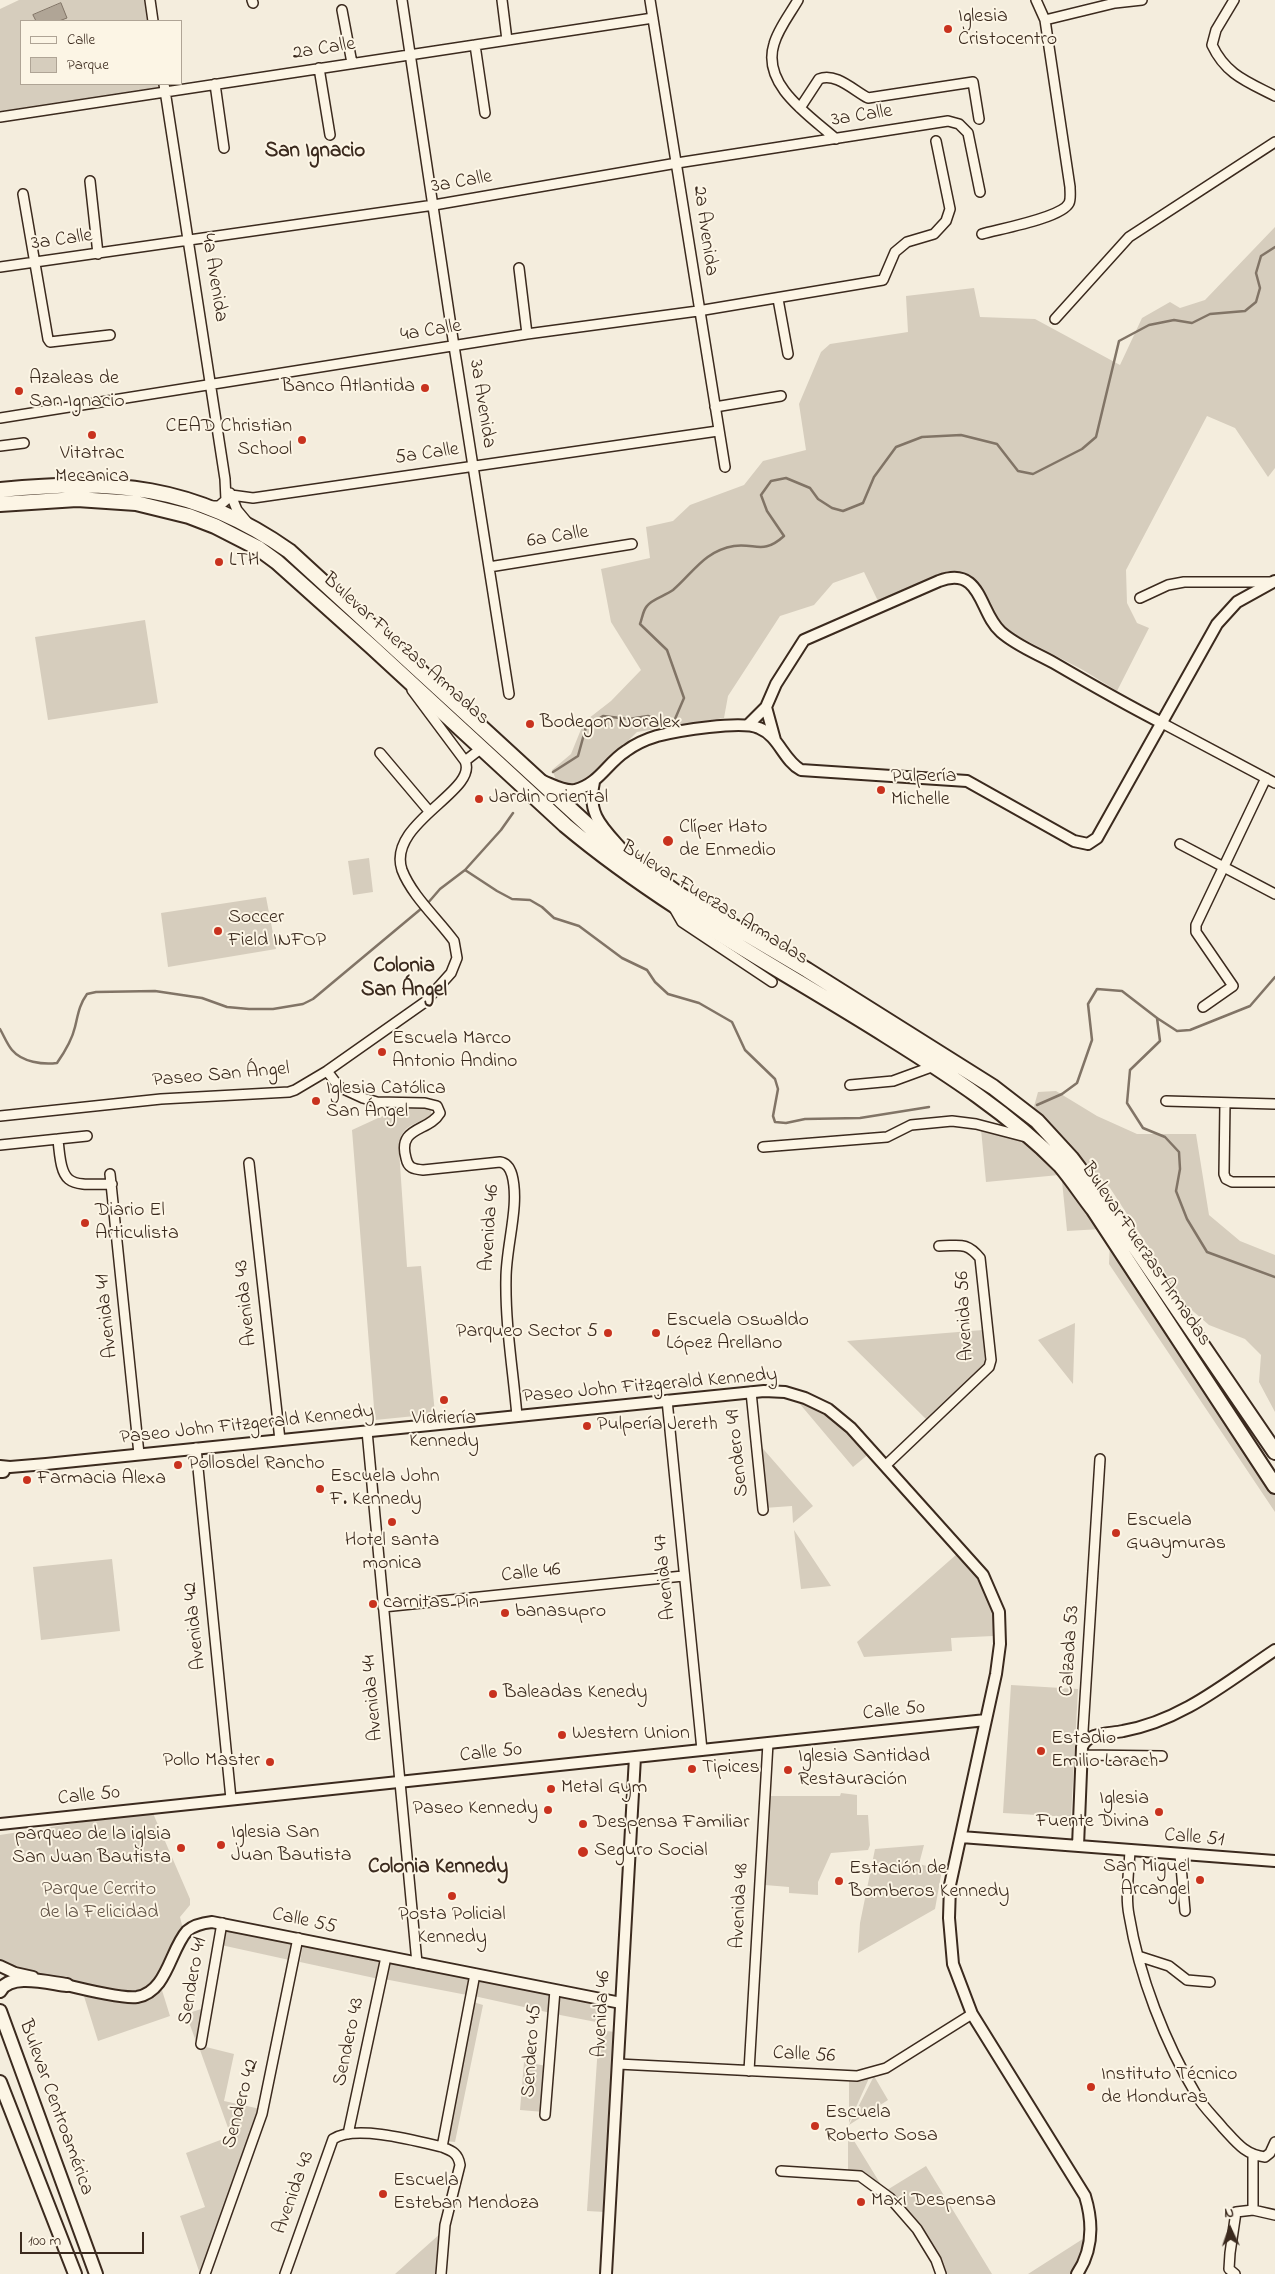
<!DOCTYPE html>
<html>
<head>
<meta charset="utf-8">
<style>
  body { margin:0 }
  #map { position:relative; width:1275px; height:2274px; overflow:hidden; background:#f4eddd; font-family:"Indie Flower",sans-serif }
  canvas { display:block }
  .legend { position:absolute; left:20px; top:20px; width:162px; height:65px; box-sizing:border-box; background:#fcf5e5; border:1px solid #afa495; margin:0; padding:6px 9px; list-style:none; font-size:15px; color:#3b2a1e }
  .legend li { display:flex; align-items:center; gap:10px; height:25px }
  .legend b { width:25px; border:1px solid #afa495 }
  .north { position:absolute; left:1205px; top:2204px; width:50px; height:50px; -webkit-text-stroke:4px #fcf5e5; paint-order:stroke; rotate:357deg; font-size:14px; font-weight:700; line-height:20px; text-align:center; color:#3b2a1e }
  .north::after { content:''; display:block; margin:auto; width:18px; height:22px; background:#3b2a1e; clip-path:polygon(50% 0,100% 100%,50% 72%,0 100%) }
  .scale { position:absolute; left:20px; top:2232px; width:124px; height:22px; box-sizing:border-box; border:2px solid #3b2a1e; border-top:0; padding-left:6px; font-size:15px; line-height:18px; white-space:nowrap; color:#3b2a1e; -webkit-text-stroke:4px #fcf5e5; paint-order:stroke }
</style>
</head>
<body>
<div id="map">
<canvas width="1275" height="2274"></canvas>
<ul class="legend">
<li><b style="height:6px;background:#fcf5e5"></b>Calle</li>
<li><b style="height:14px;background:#d6cdbd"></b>Parque</li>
</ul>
<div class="north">N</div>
<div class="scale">100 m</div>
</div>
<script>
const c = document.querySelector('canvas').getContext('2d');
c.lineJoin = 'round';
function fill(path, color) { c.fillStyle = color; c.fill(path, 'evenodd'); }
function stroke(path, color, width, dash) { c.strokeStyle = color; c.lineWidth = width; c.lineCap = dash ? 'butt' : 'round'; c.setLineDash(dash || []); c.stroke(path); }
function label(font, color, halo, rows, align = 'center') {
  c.font = font + ' "Indie Flower",sans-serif'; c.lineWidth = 4; c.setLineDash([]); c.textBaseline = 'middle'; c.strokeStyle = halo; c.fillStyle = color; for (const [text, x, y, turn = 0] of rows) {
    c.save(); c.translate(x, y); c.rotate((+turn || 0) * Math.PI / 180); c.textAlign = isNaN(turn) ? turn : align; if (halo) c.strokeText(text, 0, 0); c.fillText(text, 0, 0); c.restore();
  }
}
fill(new Path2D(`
  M 19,0 L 151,0 L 155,21 L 21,21 L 21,84 L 164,84 L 165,89 L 0,115 L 0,9 Z
  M 1275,227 L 1275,468 L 1268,477 L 1235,428 L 1207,416 L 1126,570 L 1127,603 L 1137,623 L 1149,628 L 1117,691 L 1083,670 L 1006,630 L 995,616 L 990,603 L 977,580 L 964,572 L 948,571 L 878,601 L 864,572 L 833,583 L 814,605 L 780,616 L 728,696 L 724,718 L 637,732 L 590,779 L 571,787 L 557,782 L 552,770 L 571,754 L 584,722 L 611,701 L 641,670 L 611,622 L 601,569 L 650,558 L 646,527 L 673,521 L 690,505 L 744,485 L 763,461 L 806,450 L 799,404 L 821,352 L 830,344 L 908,332 L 906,296 L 974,288 L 980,317 L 1035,319 L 1120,365 L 1142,318 L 1170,302 L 1180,308 L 1205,300 Z
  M 145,620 L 158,703 L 48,720 L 35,637 Z
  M 369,858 L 373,892 L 353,895 L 348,861 Z
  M 266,897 L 276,949 L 168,967 L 161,913 Z
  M 1056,1091 L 1097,1116 L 1137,1134 L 1196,1134 L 1209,1215 L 1240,1241 L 1275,1255 L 1275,1412 L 1259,1382 L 1261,1355 L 1245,1339 L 1209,1325 L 1187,1306 L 1110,1188 L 1073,1149 L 1033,1110 L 1038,1092 Z
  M 417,1105 L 430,1109 L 432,1115 C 413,1127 400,1123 399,1150 L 407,1267 L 421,1266 L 435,1414 L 375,1420 L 352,1130 L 402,1107 Z
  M 981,1129 L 1027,1140 L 1059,1175 L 986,1182 Z
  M 1062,1181 L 1101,1229 L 1067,1231 Z
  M 1110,1242 L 1275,1492 L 1275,1512 L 1109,1264 Z
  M 1075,1323 L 1073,1384 L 1038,1340 Z
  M 983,1330 L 985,1365 L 927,1420 L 847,1341 Z
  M 794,1397 C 829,1414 843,1424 870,1453 L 853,1467 Z
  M 758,1443 L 813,1506 L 793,1523 L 792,1506 L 764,1508 Z
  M 794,1530 L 831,1586 L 801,1589 Z
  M 957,1554 L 978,1578 L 994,1613 L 993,1636 L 951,1638 L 952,1651 L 864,1657 L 857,1642 Z
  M 112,1559 L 120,1631 L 41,1640 L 33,1567 Z
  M 1011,1685 L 1078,1689 L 1071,1817 L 1003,1813 Z
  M 841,1793 L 857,1795 L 857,1815 L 868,1815 L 870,1845 L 868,1850 L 831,1853 L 818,1882 L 818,1895 L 789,1893 L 789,1887 L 765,1885 L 769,1796 L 840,1796 Z
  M 152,1811 L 190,1899 L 190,1905 L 180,1917 L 183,1929 C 166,1949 161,1994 128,1993 L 25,1972 L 0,1959 L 0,1835 Z
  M 924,1845 L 919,1864 L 942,1870 L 935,1909 L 858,1953 L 860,1923 L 875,1849 Z
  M 225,1926 L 298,1941 L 294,1961 L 221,1945 Z
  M 303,1943 L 383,1960 L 379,1979 L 300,1962 Z
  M 388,1961 L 470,1976 L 467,1995 L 384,1979 Z
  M 477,1977 L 552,1991 L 551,2013 L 474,1996 Z
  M 161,1987 L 170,2016 L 98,2041 L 83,1993 C 102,1998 132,2010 150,1999 C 154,1996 157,1991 161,1987 Z
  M 557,1993 L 598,2001 L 596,2022 L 555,2014 Z
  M 473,2002 L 483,2005 L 455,2142 L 445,2141 Z
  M 207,2007 L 204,2046 L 198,2047 L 186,2014 Z
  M 599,2030 L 615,2032 L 605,2212 L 587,2211 Z
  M 206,2047 L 234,2054 L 224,2101 L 265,2110 L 208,2274 L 200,2274 L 180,2216 L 205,2207 L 186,2153 L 231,2136 L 200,2050 Z
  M 524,2062 L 547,2066 L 544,2112 L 520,2110 Z
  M 870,2076 L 849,2123 L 849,2078 Z
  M 874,2076 L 888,2100 L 849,2125 Z
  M 848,2131 L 883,2188 L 848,2173 Z
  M 926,2166 L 992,2274 L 945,2274 C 932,2237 913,2218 887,2190 Z
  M 441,2233 L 438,2274 L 395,2274 Z
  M 1089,2235 L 1074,2274 L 1028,2274 Z`), '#d6cdbd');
const water = new Path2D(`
  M 61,3 L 67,18 L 59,21 L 36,21 L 33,15 Z`);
fill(water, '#b0a596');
stroke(water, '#817466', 1);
stroke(new Path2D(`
  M 553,772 L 578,756 L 586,727 L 603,716 L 629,719 L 648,716 L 665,724 L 675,719 L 684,698 L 667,650 L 640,624 C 642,619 643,610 647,606 C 652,599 665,596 673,590 C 693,573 704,551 734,546 C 756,543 763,555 784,536 L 767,511 L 761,495 L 771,481 L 786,478 L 810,488 L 818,499 L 832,508 L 843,511 L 863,503 L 874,477 L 896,447 L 922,437 L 961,435 L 997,444 L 1018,471 L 1033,474 L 1082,449 L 1096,437 L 1119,341 L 1149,325 L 1174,320 L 1192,323 L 1210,314 L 1245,311 L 1256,302 L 1260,288 L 1256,273 L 1261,256 L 1275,247
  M 465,870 L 497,891 L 512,899 L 530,900 L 542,907 L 554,918 L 579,926 L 622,958 L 647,970 L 655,982 L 668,994 L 699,1003 L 732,1022 L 745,1050 L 775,1079 L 778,1089 L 773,1116 L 775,1122 L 786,1123 L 805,1119 L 860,1118 L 929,1107
  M 427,904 L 440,889 L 465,870 L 501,830 L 513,813
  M 1157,1018 L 1177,1031 L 1190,1030 L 1250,1006 L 1275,977
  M 0,1029 C 4,1036 7,1044 12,1050 C 22,1062 43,1065 57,1063 C 64,1053 72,1040 75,1027 C 78,1015 79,1005 87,994 L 96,992 L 155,991 L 202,998 L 227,1007 L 249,1009 L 273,1009 L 303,1004 L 313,999 L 422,908
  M 1037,1105 L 1062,1094 L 1077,1083 L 1092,1040 L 1088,1004 L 1097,989 L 1122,991 L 1157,1018 L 1160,1041 L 1130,1070 L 1127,1103 L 1143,1128 L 1165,1137 L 1179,1152 L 1180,1169 L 1176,1191 L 1187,1219 L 1207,1252 L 1275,1277`), '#817466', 2.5);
const minor = new Path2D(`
  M 150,0 L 153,21
  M 252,0 L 253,3
  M 402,0 L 454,346 L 509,694
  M 502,0 L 507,40
  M 650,0 L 725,467
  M 798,0 C 790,14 778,29 774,44 C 761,85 810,116 836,139
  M 1234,0 L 1216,30 L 1212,45 C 1226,75 1248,82 1275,96
  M 342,10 L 352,63
  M 1045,20 L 1115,3 L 1142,0
  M 475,45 L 485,113
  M 319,68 L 330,135
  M 164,84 L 225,479 L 226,500 L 219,506 L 210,506
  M 215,84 L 224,148
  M 800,108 L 819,79 C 836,72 854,91 868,98 L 973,82 L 979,119
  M 0,117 L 653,18
  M 90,181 L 98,254
  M 23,194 L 48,339 L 50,342 L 110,335
  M 982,234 C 999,229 1062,218 1069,203 C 1071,199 1070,192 1070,187 L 1045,20 L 1036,0
  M 0,267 L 434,205 L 677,163 L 948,121 L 959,124 L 968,133 L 980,192
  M 519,268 L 527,334
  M 778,299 L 788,354
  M 1055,319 L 1129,237 L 1275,142
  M 715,407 L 781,396
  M 0,418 L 527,334 L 698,311 L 883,280 L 895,252 L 907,242 L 934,234 L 946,221 L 950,209 L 936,141
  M 0,446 L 24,443
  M 230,493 L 237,510 L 247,522
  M 231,495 L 253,498 L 718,431
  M 489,567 L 632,544
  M 1140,598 L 1168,585 L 1184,582 L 1271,582
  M 1162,723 L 1275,783
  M 380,753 L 429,811
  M 465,761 L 483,747
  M 1180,844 L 1275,894
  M 674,908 L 682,922 L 772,982
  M 1203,1007 L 1233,986 L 1196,932 L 1196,925 L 1266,778
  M 327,1071 L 339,1087 L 363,1098 L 377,1102 L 425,1103 L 437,1106 L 440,1113 C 429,1132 397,1126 406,1158 C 408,1168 413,1169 423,1170 L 500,1162 C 507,1163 510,1168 512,1175 C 520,1205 506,1246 506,1278 C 505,1324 513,1370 517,1416
  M 850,1085 L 893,1081 L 934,1066
  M 1166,1101 L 1275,1104
  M 1225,1103 L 1224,1174 L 1226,1179 L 1232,1182 L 1275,1182
  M 0,1116 L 161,1099 L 289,1092 L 295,1090 L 327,1071 L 425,1002 L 451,973 L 457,958 L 454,941 C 438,919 412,896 402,870 C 386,823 479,791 465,761 L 412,690
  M 58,1139 C 62,1187 67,1185 112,1184
  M 0,1145 L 87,1136
  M 763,1147 L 887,1137 L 911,1125 L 952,1121 L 976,1124 L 1026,1137
  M 249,1163 L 280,1440
  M 110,1174 L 139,1454
  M 751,1392 L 763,1510
  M 667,1400 L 702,1750
  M 367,1431 L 417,1963
  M 196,1448 L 231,1799
  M 886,1465 L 989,1367 L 991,1360 L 980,1258 C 966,1241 959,1246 939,1246
  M 383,1607 L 683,1576
  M 1082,1747 L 1100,1459
  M 1082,1755 L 1162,1756
  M 1130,1851 C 1129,1871 1125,1895 1129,1915 C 1139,1976 1165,2043 1197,2096 C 1203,2107 1215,2118 1223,2128 C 1236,2142 1245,2155 1265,2157 L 1270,2153 L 1275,2142
  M 1180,1855 L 1185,1911
  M 1138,1956 L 1169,1966 L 1187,1980 L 1210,1982
  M 201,2044 L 222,1923
  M 618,2064 L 857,2076 L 886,2068 L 972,2014
  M 749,2071 L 768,1743
  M 545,2115 L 555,1990
  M 348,2134 L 386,1957
  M 781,2171 L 860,2176 L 890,2198 L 917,2229 L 936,2260 L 941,2274
  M 1253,2210 L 1253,2156
  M 205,2274 L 262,2114 L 298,1938
  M 285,2274 L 333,2139 C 355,2124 417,2141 442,2147
  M 441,2274 L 445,2225 L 460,2165 C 458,2153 452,2151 442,2147 L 475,1974
  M 1235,2274 L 1229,2269 L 1230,2253 L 1236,2212 L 1253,2210 L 1275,2215`);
const tertiary = new Path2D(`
  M 766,707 L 775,740
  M 748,725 L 766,707 L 776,684 L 804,640 L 939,581 C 982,565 979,613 1001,632 C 1017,646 1036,653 1054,663 C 1090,684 1125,704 1162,723
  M 543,781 C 553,785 565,792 575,790 C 599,784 607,763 626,751 C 634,745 647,739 657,736 C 677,731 741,720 759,728 C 779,736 783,760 801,770 L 967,781 L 1074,841 L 1088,844 L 1097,838 L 1217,624 L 1237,602 L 1275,581
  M 594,782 C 587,813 601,826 620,847
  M 0,1466 L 10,1467 L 46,1464 L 764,1391 L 785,1392 L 805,1398 L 828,1409 L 851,1428 L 983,1575 L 999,1612 L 1000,1644 L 996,1674 L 950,1885 L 949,1918 L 953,1964 L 972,2014 L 1085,2196 C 1093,2222 1093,2250 1077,2274
  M 0,1824 L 986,1720
  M 961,1837 L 1275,1861
  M 1078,1846 L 1082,1747 C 1088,1732 1109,1734 1123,1731 C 1181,1721 1227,1682 1275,1650
  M 0,1966 L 15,1973 L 33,1977
  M 62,1984 C 78,1988 122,1999 137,1997 C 167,1992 170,1950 187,1931 C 194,1925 203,1923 212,1922 L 621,2003
  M 606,2274 L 635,1757`);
const primary = new Path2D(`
  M 0,1471 L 3,1471
  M 0,1991 C 10,1972 49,1983 67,1985
  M 0,2011 L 96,2274
  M 0,2082 L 75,2274`);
const trunk = new Path2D(`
  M 0,490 C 112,479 194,484 289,551 L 605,841 L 677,893 L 807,970 L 993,1087 L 1037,1121 L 1071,1158 L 1105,1203 L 1275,1452
  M 0,504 L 77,499 L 136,503 L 189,516 L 215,526 L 258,548 L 277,562 L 372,647 L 565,825 C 664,908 779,968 887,1036 C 948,1074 1010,1114 1060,1165 C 1072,1179 1083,1196 1094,1210 L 1275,1486`);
stroke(minor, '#3b2a1e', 12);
stroke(tertiary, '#3b2a1e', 14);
stroke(primary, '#3b2a1e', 16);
stroke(trunk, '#3b2a1e', 18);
stroke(minor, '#fcf5e5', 9);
stroke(tertiary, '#fcf5e5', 10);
stroke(primary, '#fcf5e5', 12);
stroke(trunk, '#fcf5e5', 14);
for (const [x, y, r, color] of [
  [948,29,5,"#c8321e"],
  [425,388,5,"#c8321e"],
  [19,391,5,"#c8321e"],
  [92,435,5,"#c8321e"],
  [302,440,5,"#c8321e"],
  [219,562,5,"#c8321e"],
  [530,724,5,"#c8321e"],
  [881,790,5,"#c8321e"],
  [479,799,5,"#c8321e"],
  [668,841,6,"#c8321e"],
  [218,931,5,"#c8321e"],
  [382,1052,5,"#c8321e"],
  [316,1101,5,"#c8321e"],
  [85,1223,5,"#c8321e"],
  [608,1333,5,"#c8321e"],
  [656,1333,5,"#c8321e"],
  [444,1400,5,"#c8321e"],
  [587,1426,5,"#c8321e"],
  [178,1465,5,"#c8321e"],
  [27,1480,5,"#c8321e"],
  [320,1489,5,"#c8321e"],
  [392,1522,5,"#c8321e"],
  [1116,1533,5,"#c8321e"],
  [373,1604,5,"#c8321e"],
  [505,1613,5,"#c8321e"],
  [493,1694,5,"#c8321e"],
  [562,1735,5,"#c8321e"],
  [1041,1751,5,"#c8321e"],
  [270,1762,5,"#c8321e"],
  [692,1769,5,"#c8321e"],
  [788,1770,5,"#c8321e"],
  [551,1789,5,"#c8321e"],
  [548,1810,5,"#c8321e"],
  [1159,1812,5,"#c8321e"],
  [583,1824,5,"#c8321e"],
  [221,1845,5,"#c8321e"],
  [181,1848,5,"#c8321e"],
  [583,1852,6,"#c8321e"],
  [1200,1880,5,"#c8321e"],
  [839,1881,5,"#c8321e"],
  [452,1896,5,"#c8321e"],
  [1091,2087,5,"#c8321e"],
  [815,2126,5,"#c8321e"],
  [383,2194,5,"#c8321e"],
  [861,2202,5,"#c8321e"]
]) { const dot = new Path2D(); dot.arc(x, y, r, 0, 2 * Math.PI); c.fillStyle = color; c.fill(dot); stroke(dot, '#fcf5e5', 2); }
label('20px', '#3b2a1e', '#fcf5e5', [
  ["Iglesia",958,18],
  ["Cristocentro",958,41],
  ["Azaleas de",29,380],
  ["San Ignacio",29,403],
  ["Banco Atlantida",415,388,"right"],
  ["CEAD Christian",292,428,"right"],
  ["School",292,451,"right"],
  ["Vitatrac",92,455,"center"],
  ["Mecanica",92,478,"center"],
  ["LTH",229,562],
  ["Bodegon Noralex",540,724],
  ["Pulpería",891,778],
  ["Michelle",891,801],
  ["Jardin Oriental",489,799],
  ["Clíper Hato",679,829],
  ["de Enmedio",679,852],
  ["Soccer",228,919],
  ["Field INFOP",228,942],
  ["Escuela Marco",392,1040],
  ["Antonio Andino",392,1063],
  ["Iglesia Católica",326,1090],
  ["San Ángel",326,1113],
  ["Diario El",95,1212],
  ["Articulista",95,1235],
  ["Escuela Oswaldo",666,1322],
  ["López Arellano",666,1345],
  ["Parqueo Sector 5",598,1333,"right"],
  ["Vidriería",444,1420,"center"],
  ["Kennedy",444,1443,"center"],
  ["Pulpería Jereth",597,1426],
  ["Pollosdel Rancho",188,1465],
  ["Escuela John",330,1478],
  ["F. Kennedy",330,1501],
  ["Farmacia Alexa",37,1480],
  ["Escuela",1126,1522],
  ["Guaymuras",1126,1545],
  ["Hotel santa",392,1542,"center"],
  ["monica",392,1565,"center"],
  ["carnitas Pin",383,1604],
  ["banasupro",515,1613],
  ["Baleadas Kenedy",503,1694],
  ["Western Union",572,1735],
  ["Estadio",1051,1740],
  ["Emilio Larach",1051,1763],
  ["Iglesia Santidad",798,1758],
  ["Restauración",798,1781],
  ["Pollo Master",260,1762,"right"],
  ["Tipices",702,1769],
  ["Metal Gym",561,1789],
  ["Iglesia",1149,1800,"right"],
  ["Fuente Divina",1149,1823,"right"],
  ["Paseo Kennedy",538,1810,"right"],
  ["Despensa Familiar",593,1824],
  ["Iglesia San",231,1834],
  ["Juan Bautista",231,1857],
  ["parqueo de la iglsia",171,1836,"right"],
  ["San Juan Bautista",171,1859,"right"],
  ["Seguro Social",594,1852],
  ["San Miguel",1190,1868,"right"],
  ["Arcangel",1190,1891,"right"],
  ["Estación de",849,1870],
  ["Bomberos Kennedy",849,1893],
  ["Posta Policial",452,1916,"center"],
  ["Kennedy",452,1939,"center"],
  ["Instituto Técnico",1101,2076],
  ["de Honduras",1101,2099],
  ["Escuela",825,2114],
  ["Roberto Sosa",825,2137],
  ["Escuela",393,2182],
  ["Esteban Mendoza",393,2205],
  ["Maxi Despensa",871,2202]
], 'left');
label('20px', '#3b2a1e', '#fcf5e5', [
  ["2a Calle",324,50,-9],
  ["3a Calle",862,117,-9],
  ["3a Calle",462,183,-10],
  ["2a Avenida",704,231,82],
  ["3a Calle",62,241,-8],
  ["4a Avenida",213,278,81],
  ["4a Calle",431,332,-9],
  ["3a Avenida",481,404,81],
  ["5a Calle",427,455,-8],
  ["6a Calle",558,538,-9],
  ["Bulevar Fuerzas Armadas",405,650,42],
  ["Bulevar Fuerzas Armadas",714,904,32],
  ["Paseo San Ángel",221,1076,-5],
  ["Avenida 46",491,1228,-86],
  ["Bulevar Fuerzas Armadas",1145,1255,56],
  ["Avenida 43",247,1303,-96],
  ["Avenida 41",108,1316,-96],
  ["Avenida 56",966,1316,-93],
  ["Paseo John Fitzgerald Kennedy",650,1387,-5],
  ["Paseo John Fitzgerald Kennedy",247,1426,-6],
  ["Sendero 49",739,1453,-96],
  ["Calle 46",531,1574,-6],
  ["Avenida 47",666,1577,-96],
  ["Avenida 42",196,1626,-96],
  ["Calzada 53",1071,1651,-86],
  ["Avenida 44",374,1698,-95],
  ["Calle 50",894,1712,-6],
  ["Calle 50",491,1754,-6],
  ["Calle 50",89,1797,-6],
  ["Calle 51",1194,1839,5],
  ["Avenida 48",741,1906,-87],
  ["Calle 55",304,1922,12],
  ["Sendero 41",194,1981,-80],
  ["Avenida 46",603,2014,-87],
  ["Sendero 43",350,2042,-78],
  ["Sendero 45",533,2051,-86],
  ["Calle 56",804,2056,3],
  ["Sendero 42",242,2104,-75],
  ["Bulevar Centroamérica",55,2108,70],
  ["Avenida 43",295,2193,-70]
]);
label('20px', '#625346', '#fcf5e5', [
  ["Parque Cerrito",99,1891],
  ["de la Felicidad",99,1914]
]);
label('bold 21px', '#3b2a1e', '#fcf5e5', [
  ["San Ignacio",315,153],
  ["Colonia",404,968],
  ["San Ángel",404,992],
  ["Colonia Kennedy",438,1869]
]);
</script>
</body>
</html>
